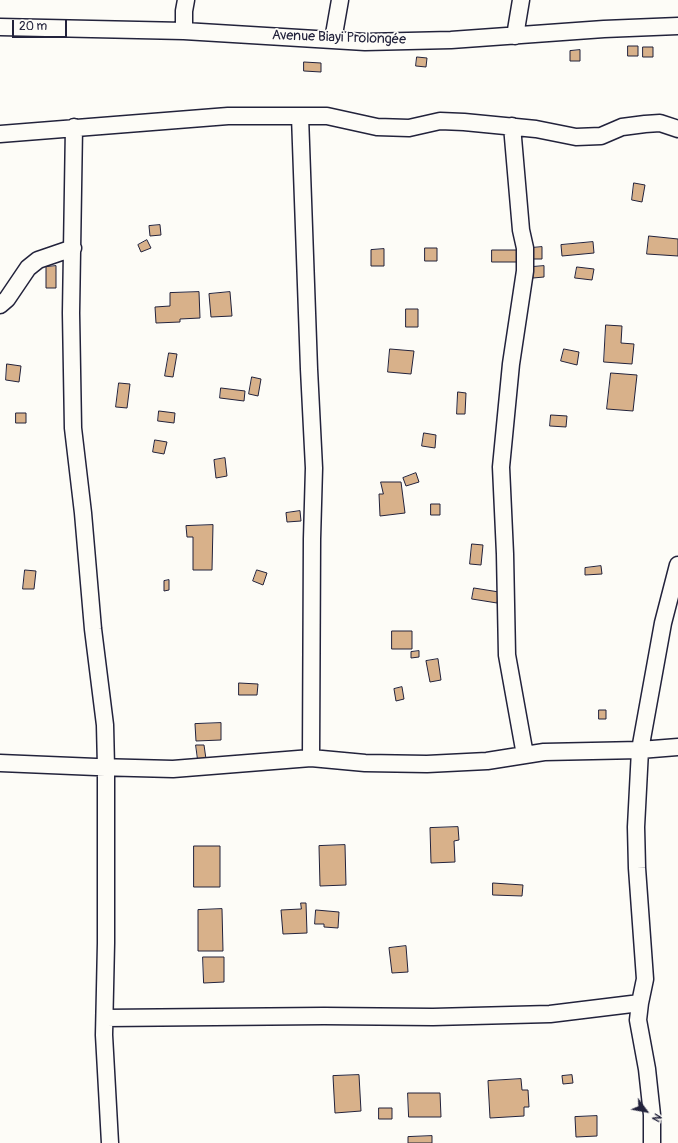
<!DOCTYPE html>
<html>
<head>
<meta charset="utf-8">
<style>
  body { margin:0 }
  #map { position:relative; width:678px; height:1143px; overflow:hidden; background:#fdfcf7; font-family:Pangolin,sans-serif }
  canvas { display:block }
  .north { position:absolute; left:626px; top:1091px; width:40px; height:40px; -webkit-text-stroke:3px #fdfcf7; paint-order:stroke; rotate:122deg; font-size:11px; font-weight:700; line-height:16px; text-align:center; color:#22223b }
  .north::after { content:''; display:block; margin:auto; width:14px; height:18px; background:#22223b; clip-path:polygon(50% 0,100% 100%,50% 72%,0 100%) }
  .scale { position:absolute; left:12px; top:20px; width:55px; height:18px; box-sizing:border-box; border:2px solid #22223b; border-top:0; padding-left:5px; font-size:12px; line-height:14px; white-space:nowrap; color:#22223b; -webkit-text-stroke:3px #fdfcf7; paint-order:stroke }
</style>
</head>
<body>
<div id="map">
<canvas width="678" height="1143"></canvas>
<div class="north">N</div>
<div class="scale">20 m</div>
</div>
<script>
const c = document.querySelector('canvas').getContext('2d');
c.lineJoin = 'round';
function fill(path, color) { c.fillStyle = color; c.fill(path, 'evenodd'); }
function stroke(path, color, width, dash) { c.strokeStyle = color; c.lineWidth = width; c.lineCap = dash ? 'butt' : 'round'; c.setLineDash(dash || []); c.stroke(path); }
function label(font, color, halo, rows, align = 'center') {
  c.font = font + ' Pangolin,sans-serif'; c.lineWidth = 3.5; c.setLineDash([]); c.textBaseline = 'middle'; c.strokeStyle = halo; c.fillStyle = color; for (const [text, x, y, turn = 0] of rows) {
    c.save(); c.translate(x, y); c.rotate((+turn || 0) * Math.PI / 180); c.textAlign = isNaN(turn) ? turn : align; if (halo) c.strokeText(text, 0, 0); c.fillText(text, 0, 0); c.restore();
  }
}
const building = new Path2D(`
  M 628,46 L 638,46 L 638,56 L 628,56 Z
  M 643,47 L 653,47 L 653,57 L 643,57 Z
  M 580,50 L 580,61 L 570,61 L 570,51 Z
  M 417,57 L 427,58 L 426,67 L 416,66 Z
  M 304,62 L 321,63 L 321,72 L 304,71 Z
  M 634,183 L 645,185 L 642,202 L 632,200 Z
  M 160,225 L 161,235 L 150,236 L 149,226 Z
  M 649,236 L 678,239 L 678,256 L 647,254 Z
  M 147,240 L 151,248 L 141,252 L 138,245 Z
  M 593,242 L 594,253 L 562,256 L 561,245 Z
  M 542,247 L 542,259 L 532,259 L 531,248 Z
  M 425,248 L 437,248 L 437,261 L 425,261 Z
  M 384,249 L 384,266 L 371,266 L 371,250 Z
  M 492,250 L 520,250 L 520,262 L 492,262 Z
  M 56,266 L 56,288 L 46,288 L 46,267 Z
  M 544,266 L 544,277 L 533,278 L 532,267 Z
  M 577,267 L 594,269 L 592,280 L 575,278 Z
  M 199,292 L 200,318 L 180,319 L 180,322 L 156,323 L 155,307 L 170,306 L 170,293 Z
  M 230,292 L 232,316 L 211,317 L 209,294 Z
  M 406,309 L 418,309 L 418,327 L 406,327 Z
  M 606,325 L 622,326 L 621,343 L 634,344 L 632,364 L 604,362 Z
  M 390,349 L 414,351 L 411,374 L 388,372 Z
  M 564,349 L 579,352 L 577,365 L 561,361 Z
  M 169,353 L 177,354 L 173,377 L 165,376 Z
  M 7,364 L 21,366 L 19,382 L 6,380 Z
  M 611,373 L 637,375 L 633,411 L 607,409 Z
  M 252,377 L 261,379 L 258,396 L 249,394 Z
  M 119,383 L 130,384 L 127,408 L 116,407 Z
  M 221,388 L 245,391 L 244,401 L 220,398 Z
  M 458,392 L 466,393 L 465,414 L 457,414 Z
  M 159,411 L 175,413 L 174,423 L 158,421 Z
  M 16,413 L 26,413 L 26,423 L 16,423 Z
  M 551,415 L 567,416 L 566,427 L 550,426 Z
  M 424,433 L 436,435 L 435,448 L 422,446 Z
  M 155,440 L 167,442 L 164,454 L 153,452 Z
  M 225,458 L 227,476 L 216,478 L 214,460 Z
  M 416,473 L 419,482 L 406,486 L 403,478 Z
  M 381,482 L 401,482 L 405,513 L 380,516 L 379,494 L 383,494 Z
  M 431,504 L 440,504 L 440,515 L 431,515 Z
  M 300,511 L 301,521 L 287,522 L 286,513 Z
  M 213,525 L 212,570 L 193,570 L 193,537 L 187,537 L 186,526 Z
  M 472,544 L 483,545 L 481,565 L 470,564 Z
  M 601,566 L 602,574 L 585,575 L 585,568 Z
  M 25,570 L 36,571 L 34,589 L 23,589 Z
  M 257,570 L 267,573 L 263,585 L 253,581 Z
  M 169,580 L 169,590 L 164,591 L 164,581 Z
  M 474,588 L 499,592 L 497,603 L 472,599 Z
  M 392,631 L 412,631 L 412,649 L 392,649 Z
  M 419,651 L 419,657 L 411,658 L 411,652 Z
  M 438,659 L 441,680 L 430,682 L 426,661 Z
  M 239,683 L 258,684 L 257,695 L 239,695 Z
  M 402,687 L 404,699 L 396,701 L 394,689 Z
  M 599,710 L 606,710 L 606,719 L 599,719 Z
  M 221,723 L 221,740 L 196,741 L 195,724 Z
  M 196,745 L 204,745 L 206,759 L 198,760 Z
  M 458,827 L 459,840 L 454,841 L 455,862 L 431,863 L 430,828 Z
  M 345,845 L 346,885 L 320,886 L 319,846 Z
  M 194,846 L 220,846 L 220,887 L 194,887 Z
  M 493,883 L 523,885 L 522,896 L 493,895 Z
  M 301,903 L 306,903 L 307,933 L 283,934 L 281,910 L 301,909 Z
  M 222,909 L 223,951 L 198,951 L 198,910 Z
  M 316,910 L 339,912 L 338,928 L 324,927 L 324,924 L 315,924 Z
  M 406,946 L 408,972 L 392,973 L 389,948 Z
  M 203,957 L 224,957 L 224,982 L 204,983 Z
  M 359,1075 L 361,1111 L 335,1113 L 333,1076 Z
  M 572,1075 L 573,1083 L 563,1084 L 562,1076 Z
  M 521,1079 L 522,1090 L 528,1090 L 529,1107 L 524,1107 L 524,1116 L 490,1118 L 488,1081 Z
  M 408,1093 L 440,1093 L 441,1117 L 409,1117 Z
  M 379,1108 L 392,1108 L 392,1119 L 379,1119 Z
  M 597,1116 L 597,1136 L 576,1137 L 575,1117 Z
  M 432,1136 L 432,1143 L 408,1143 L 408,1137 Z`);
fill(building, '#d8b18a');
stroke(building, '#22223b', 1);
const street = new Path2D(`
  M 0,27 L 184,31 L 365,42 L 451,40 L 604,29 L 678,26
  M 184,31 L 184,11 L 186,0
  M 515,36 L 521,0
  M 333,40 L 340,0
  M 300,116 L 309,369 L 314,468 L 312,539 L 311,758
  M 512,126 L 521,230 L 525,248 L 525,271 L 511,364 L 501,467 L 505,554 L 507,655 L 525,755
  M 74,127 L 71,313 L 73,428 L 83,513 L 93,629 L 105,725 L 106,767 L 106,943 L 104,1035 L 110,1143
  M 0,134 L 228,116 L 327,116 L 377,127 L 409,128 L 440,121 L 464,122 L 536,129 L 576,137 L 601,136 L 622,127 L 645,124 L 660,123 L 678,129
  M 0,305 L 7,299 L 28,268 L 38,260 L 73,248
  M 0,763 L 96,767 L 173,769 L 311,758 L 365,763 L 427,764 L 487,761 L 544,752 L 640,750 L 678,747
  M 105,1018 L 324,1016 L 433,1017 L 550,1014 L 640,1003
  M 652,1143 L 652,1115 L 647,1069 L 638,1020 L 640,1003 L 645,979 L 637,868 L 636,827 L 640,750 L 663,623 L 678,565`);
stroke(street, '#22223b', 19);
stroke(street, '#fdfcf7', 16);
label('14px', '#22223b', '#fdfcf7', [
  ["Avenue Biayi Prolongée",339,38,2]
]);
</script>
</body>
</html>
